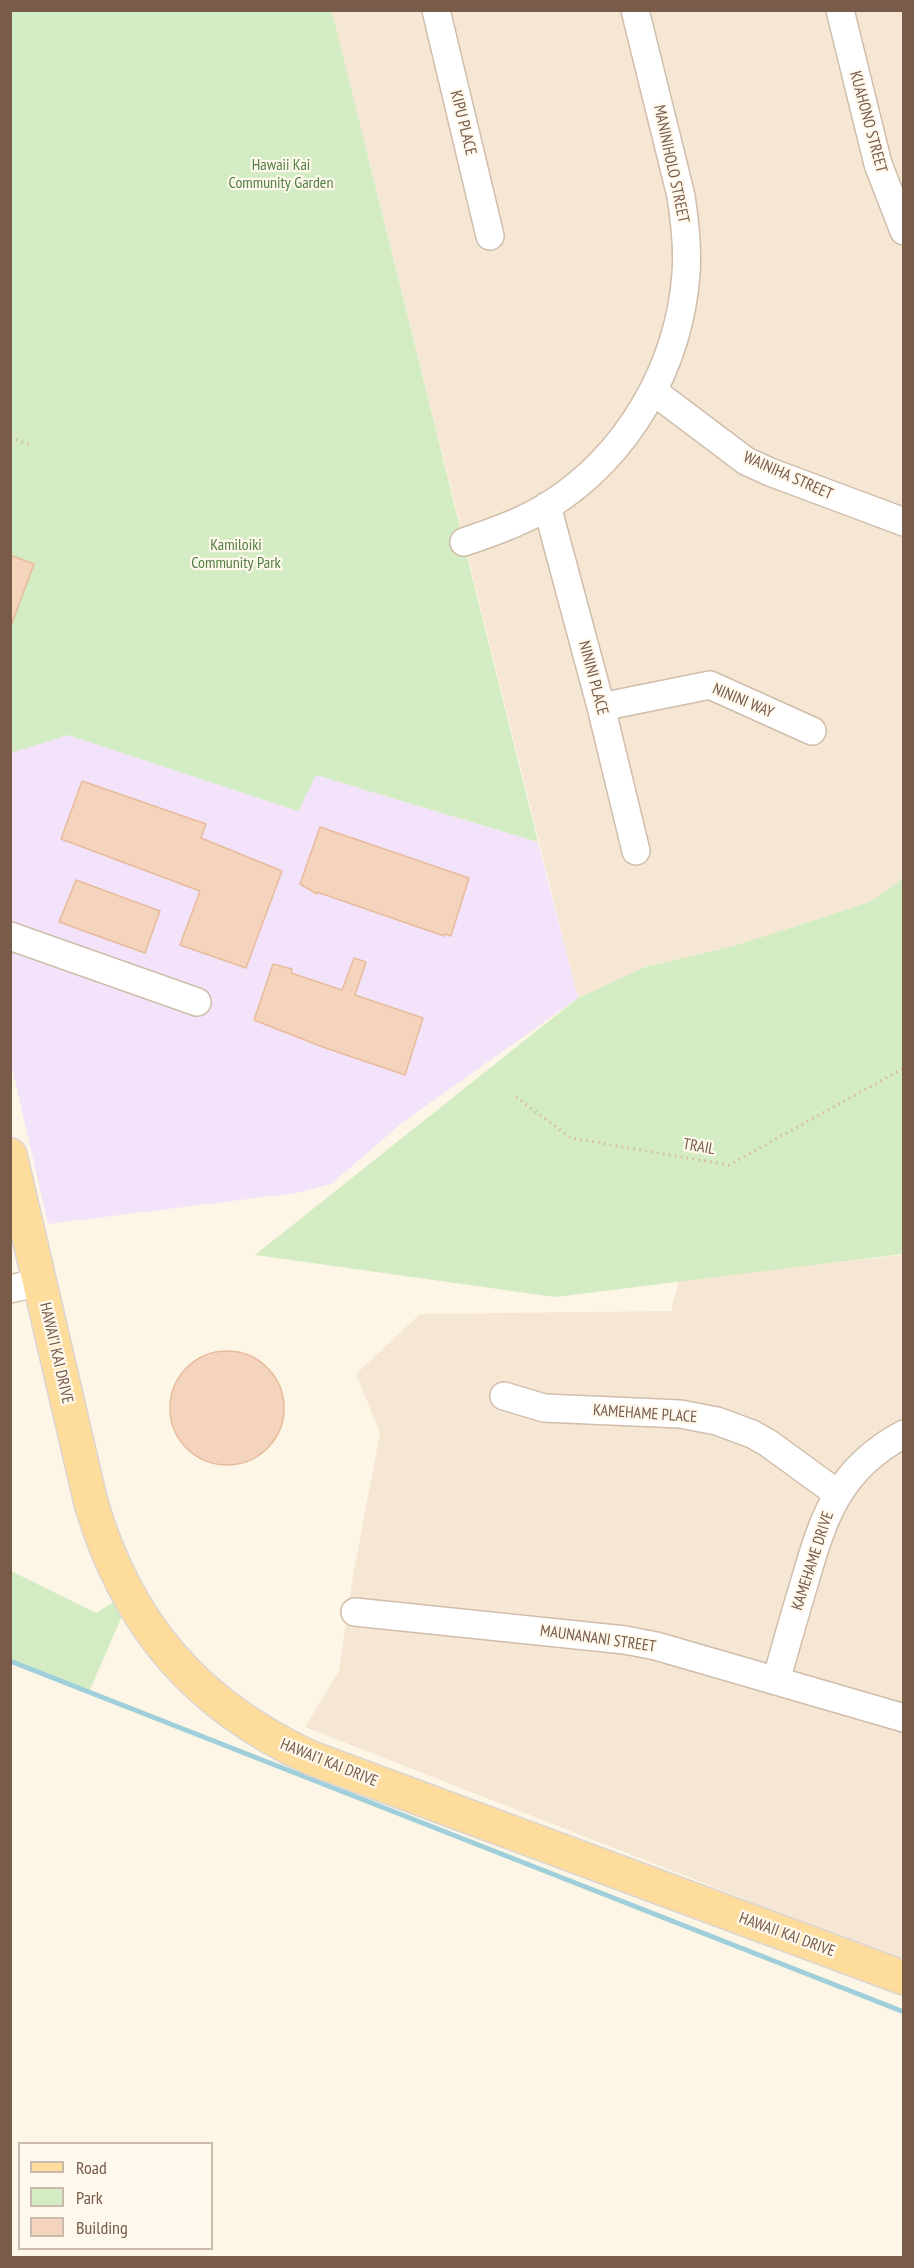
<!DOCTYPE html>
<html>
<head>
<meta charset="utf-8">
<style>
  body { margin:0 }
  #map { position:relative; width:914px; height:2268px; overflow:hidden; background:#fdf5e6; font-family:"PT Sans Narrow",sans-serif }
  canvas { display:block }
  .frame { position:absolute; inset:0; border:12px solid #785b49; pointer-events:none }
  .legend { position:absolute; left:18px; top:2142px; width:195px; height:108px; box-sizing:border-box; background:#fff9ed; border:2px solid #c9baab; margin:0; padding:8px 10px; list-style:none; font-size:18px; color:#785b49 }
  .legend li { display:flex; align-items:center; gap:12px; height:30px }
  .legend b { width:30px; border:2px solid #c9baab }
</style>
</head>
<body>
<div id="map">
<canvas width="914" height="2268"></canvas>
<div class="frame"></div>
<ul class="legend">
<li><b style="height:8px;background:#fedd9c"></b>Road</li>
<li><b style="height:16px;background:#d3ecc3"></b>Park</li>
<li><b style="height:16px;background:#f4d4bc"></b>Building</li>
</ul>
</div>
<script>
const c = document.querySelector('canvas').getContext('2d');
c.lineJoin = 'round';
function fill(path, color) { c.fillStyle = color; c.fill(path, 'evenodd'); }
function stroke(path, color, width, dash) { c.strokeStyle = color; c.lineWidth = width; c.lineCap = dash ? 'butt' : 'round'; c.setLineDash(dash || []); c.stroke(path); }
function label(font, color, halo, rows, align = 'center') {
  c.font = font + ' "PT Sans Narrow",sans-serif'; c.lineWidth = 4.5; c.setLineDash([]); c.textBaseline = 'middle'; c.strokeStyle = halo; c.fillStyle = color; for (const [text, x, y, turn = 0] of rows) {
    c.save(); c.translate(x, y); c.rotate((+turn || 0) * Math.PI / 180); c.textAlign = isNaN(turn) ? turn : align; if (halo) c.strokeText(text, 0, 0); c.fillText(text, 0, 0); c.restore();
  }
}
fill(new Path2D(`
  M 332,11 L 903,11 L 904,878 L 870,902 L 734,946 L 645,967 L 578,998 Z
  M 903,1255 L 903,1961 L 305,1727 L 339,1671 L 353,1576 L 380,1433 L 356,1374 L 420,1314 L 671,1311 L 679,1280 Z`), '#f5e7d4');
fill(new Path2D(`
  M 68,735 L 298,811 L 316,775 L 538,842 L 578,998 L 403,1122 L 331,1184 L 296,1193 L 48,1224 L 11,1063 L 10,753 Z`), '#f2e3fa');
fill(new Path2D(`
  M 11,11 L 332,11 L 538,842 L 316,775 L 298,811 L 68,735 L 11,753 Z
  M 903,878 L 903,1254 L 555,1297 L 255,1255 L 578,998 L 645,967 L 734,946 L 870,902 Z
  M 11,1571 L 96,1613 L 114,1602 L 122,1616 L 89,1692 L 11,1661 Z`), '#d3ecc3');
stroke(new Path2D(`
  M 10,1661 L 904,2012`), '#9fcfda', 5);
const building = new Path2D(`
  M 10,555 L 34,564 L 12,623 L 10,623 Z
  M 82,781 L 206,824 L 201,838 L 282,871 L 246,968 L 180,945 L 200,891 L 61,839 Z
  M 320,827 L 469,878 L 451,936 L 445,934 L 444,936 L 317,892 L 317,894 L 300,884 Z
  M 76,880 L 160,911 L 145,953 L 59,922 Z
  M 354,958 L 366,962 L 355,995 L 423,1018 L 405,1075 L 320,1046 L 254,1020 L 273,964 L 292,969 L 291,973 L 342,990 Z
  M170 1408a57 57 0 1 1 114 0a57 57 0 1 1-114 0Z`);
fill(building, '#f4d4bc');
stroke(building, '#e7bb9c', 1.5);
const minor = new Path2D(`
  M 436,10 L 490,236
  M 840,10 L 878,164 L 904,231
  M 653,391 L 746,461 L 770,472 L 904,522
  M 547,506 L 601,707 L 636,851
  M 464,542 C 493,532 522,522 548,506 C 628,456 679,367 686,274 C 688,248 685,222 681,196 L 635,10
  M 601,707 L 710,685 L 812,731
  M 10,936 L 197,1002
  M 10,1289 L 40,1282
  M 504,1396 L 544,1408 L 680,1414 L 717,1421 L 752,1434 L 768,1443 L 838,1494
  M 355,1612 L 625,1640 L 656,1646 L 904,1718
  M 776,1681 C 785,1649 794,1617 804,1584 C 823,1518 838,1469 904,1434`);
const major = new Path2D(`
  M 10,1155 L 91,1503 C 127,1625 196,1705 311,1758 L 904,1978`);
stroke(minor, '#d0bdab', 30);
stroke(major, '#dcd4d0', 36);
stroke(new Path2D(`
  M 10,438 L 31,445
  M 516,1097 L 571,1138 L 729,1165 L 904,1068`), '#d9b89f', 3, [1.5, 4.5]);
stroke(minor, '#fff', 27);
stroke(major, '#fedd9c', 33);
label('16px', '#785b49', '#fff9ed', [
  ["KUAHONO STREET",868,122,75],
  ["KIPU PLACE",463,123,76],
  ["MANINIHOLO STREET",671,164,78],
  ["WAINIHA STREET",788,476,24],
  ["NININI PLACE",593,678,75],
  ["NININI WAY",743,701,23],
  ["TRAIL",699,1147,10],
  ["HAWAI’I KAI DRIVE",56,1353,77],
  ["KAMEHAME PLACE",645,1414,4],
  ["KAMEHAME DRIVE",813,1561,-72],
  ["MAUNANANI STREET",598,1639,8],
  ["HAWAI’I KAI DRIVE",329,1763,22],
  ["HAWAII KAI DRIVE",787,1935,20]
]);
label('16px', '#517e41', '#fff9ed', [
  ["Hawaii Kai",281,165],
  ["Community Garden",281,183],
  ["Kamiloiki",236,545],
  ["Community Park",236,563]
]);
</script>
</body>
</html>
